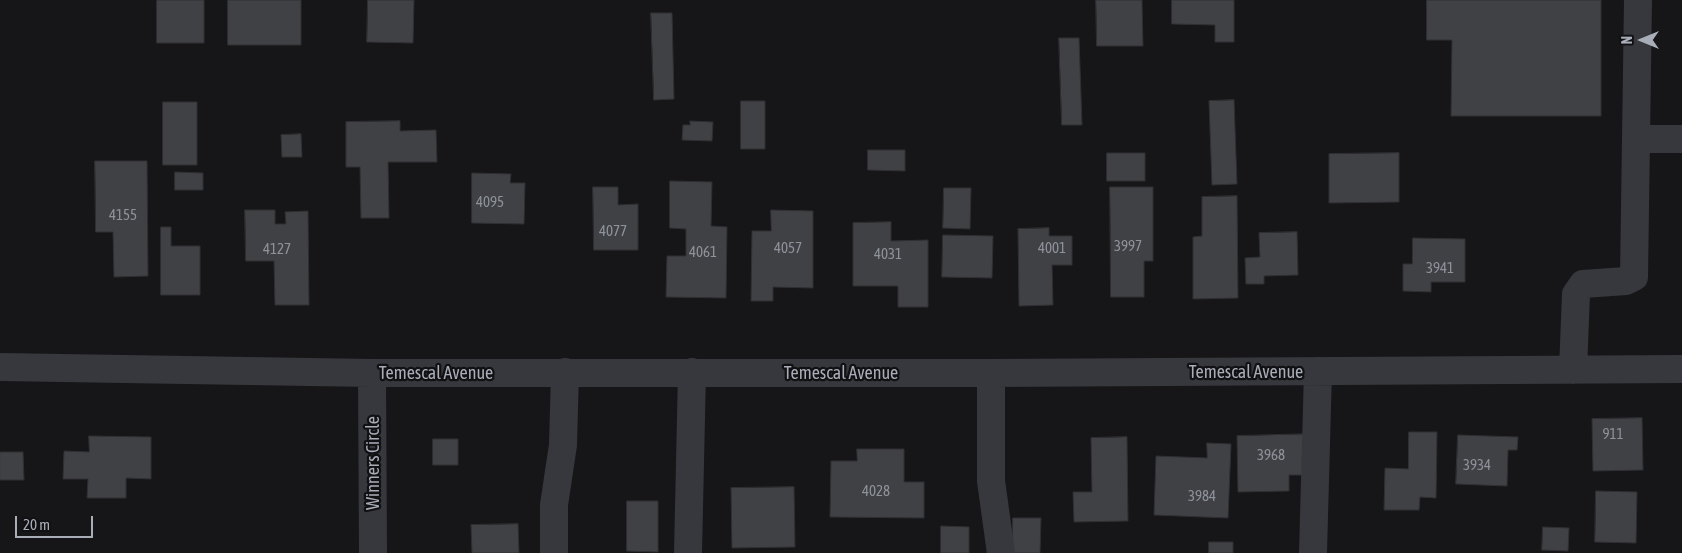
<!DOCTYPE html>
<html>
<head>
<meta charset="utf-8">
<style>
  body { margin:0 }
  #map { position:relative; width:1682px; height:553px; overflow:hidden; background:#161618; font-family:"Asap Condensed",sans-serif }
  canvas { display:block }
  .north { position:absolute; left:1617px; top:15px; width:50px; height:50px; -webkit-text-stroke:4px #111113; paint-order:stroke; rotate:270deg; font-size:14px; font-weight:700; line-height:20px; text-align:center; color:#a8adb8 }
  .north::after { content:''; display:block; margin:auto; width:18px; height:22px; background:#a8adb8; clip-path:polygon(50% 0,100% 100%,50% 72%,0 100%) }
  .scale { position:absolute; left:15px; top:516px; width:78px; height:22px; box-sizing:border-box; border:2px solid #a8adb8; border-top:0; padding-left:6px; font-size:15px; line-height:18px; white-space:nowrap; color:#a8adb8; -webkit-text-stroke:4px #111113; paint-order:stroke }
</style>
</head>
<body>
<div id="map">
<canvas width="1682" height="553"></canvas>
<div class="north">N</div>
<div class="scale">20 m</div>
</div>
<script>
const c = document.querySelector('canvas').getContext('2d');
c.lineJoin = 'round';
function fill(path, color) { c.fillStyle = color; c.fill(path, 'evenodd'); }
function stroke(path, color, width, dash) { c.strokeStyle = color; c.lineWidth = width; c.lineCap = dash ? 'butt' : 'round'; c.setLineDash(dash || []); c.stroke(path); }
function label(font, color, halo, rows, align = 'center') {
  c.font = font + ' "Asap Condensed",sans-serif'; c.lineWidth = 4.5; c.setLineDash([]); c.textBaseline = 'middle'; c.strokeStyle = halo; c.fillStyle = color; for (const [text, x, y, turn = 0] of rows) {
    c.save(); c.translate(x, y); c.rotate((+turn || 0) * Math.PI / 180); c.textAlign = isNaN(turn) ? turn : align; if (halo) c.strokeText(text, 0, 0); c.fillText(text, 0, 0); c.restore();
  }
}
const building = new Path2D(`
  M 157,0 L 204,0 L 204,43 L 157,43 Z
  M 228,0 L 301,0 L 301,45 L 228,45 Z
  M 368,0 L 414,0 L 413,43 L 367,42 Z
  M 1096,0 L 1142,0 L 1143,46 L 1097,46 Z
  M 1172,0 L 1234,0 L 1234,42 L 1215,42 L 1215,25 L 1172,24 Z
  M 1427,0 L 1601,0 L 1601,116 L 1451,116 L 1452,40 L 1427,40 Z
  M 651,13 L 672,13 L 674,99 L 654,100 Z
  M 1059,38 L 1079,38 L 1082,125 L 1062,125 Z
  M 1234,100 L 1237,184 L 1212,185 L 1209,101 Z
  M 741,101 L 765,101 L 765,149 L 741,149 Z
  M 163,102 L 197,102 L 197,165 L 163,165 Z
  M 400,121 L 400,131 L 436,130 L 437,162 L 388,162 L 389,218 L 361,218 L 360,167 L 346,167 L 346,122 Z
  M 690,121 L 713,122 L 712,141 L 682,140 L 683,125 L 690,125 Z
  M 301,134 L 302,157 L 282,157 L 281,135 Z
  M 868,150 L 905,150 L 905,171 L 868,170 Z
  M 1107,153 L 1145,153 L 1145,181 L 1107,181 Z
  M 1399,153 L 1399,202 L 1329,203 L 1329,154 Z
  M 95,161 L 147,161 L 148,276 L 114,277 L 113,232 L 96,232 Z
  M 175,172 L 203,173 L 203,190 L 175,190 Z
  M 472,173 L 511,174 L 510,183 L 525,183 L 524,224 L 472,223 Z
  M 670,181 L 712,182 L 711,226 L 727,227 L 726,298 L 666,297 L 667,256 L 686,256 L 686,229 L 670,228 Z
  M 593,187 L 618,187 L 618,205 L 638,204 L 638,250 L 594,250 Z
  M 1110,187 L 1153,187 L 1153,261 L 1144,261 L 1144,297 L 1111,297 Z
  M 944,188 L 971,188 L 970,229 L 943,228 Z
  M 1237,196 L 1238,298 L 1193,299 L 1193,237 L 1202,236 L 1202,197 Z
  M 245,210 L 275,210 L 275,224 L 286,224 L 285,212 L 308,211 L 309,305 L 275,305 L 274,261 L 246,261 Z
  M 771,210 L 813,211 L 813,288 L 773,287 L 773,301 L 751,301 L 752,231 L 771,231 Z
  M 891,222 L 891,241 L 928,240 L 928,307 L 898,307 L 898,286 L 853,286 L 853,223 Z
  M 161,227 L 171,227 L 171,246 L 200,246 L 200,295 L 161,295 Z
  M 1049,228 L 1049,236 L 1072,236 L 1072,265 L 1052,265 L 1053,305 L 1019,306 L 1018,229 Z
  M 1297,232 L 1298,275 L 1264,276 L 1264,284 L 1246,284 L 1245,258 L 1260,257 L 1259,233 Z
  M 943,235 L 993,236 L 992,278 L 942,277 Z
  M 1413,238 L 1465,239 L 1465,282 L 1431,282 L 1431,292 L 1403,291 L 1403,264 L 1412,264 Z
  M 1642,418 L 1643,470 L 1593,471 L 1592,419 Z
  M 1409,432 L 1437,432 L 1436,498 L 1420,497 L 1419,510 L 1384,510 L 1385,468 L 1408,469 Z
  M 1312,434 L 1313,475 L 1289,475 L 1289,491 L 1238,492 L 1237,436 Z
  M 1458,435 L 1518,437 L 1517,450 L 1508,450 L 1507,486 L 1456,484 Z
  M 89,436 L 151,437 L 151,479 L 126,478 L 126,498 L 87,498 L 88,479 L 63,479 L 64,451 L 89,452 Z
  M 1127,437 L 1128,521 L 1074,522 L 1073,492 L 1092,492 L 1091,438 Z
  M 433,439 L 458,439 L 458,465 L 433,465 Z
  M 1207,443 L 1231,444 L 1228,518 L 1154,515 L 1156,456 L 1207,458 Z
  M 857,449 L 904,449 L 904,482 L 924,482 L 924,518 L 830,517 L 831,461 L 857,461 Z
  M 0,452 L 23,452 L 24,480 L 0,480 Z
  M 794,487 L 795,547 L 732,548 L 731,488 Z
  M 1596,491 L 1637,492 L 1636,543 L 1595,542 Z
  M 627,501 L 658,501 L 658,552 L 627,551 Z
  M 1013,518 L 1041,518 L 1040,553 L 1013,553 Z
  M 518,524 L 519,553 L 472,553 L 471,525 Z
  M 941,526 L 969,527 L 969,553 L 941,553 Z
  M 1543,527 L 1569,528 L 1568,551 L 1542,550 Z
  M 1209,542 L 1233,542 L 1233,553 L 1209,553 Z`);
fill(building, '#404145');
stroke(building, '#303034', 1);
stroke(new Path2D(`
  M 1636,139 L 1682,139
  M 0,367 L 372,373 L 991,373 L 1682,369
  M 1573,370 L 1576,294 L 1583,284 L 1626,281 L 1634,277 L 1638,0
  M 372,373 L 373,553
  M 991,373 L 991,481 L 1001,553
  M 554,553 L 554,505 L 563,445 L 565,372
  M 688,553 L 692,372
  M 1313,553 L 1318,371`), '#37383d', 28);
label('15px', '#8e929b', null, [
  ["4095",490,202],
  ["4155",123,215],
  ["4077",613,231],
  ["3997",1128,246],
  ["4057",788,248],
  ["4001",1052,248],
  ["4127",277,249],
  ["4061",703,252],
  ["4031",888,254],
  ["3941",1440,268],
  ["911",1613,434],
  ["3968",1271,455],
  ["3934",1477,465],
  ["4028",876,491],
  ["3984",1202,496]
]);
label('18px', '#a8adb8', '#111113', [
  ["Temescal Avenue",1246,372],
  ["Temescal Avenue",436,373],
  ["Temescal Avenue",841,373],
  ["Winners Circle",373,463,-90]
]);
</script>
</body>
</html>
